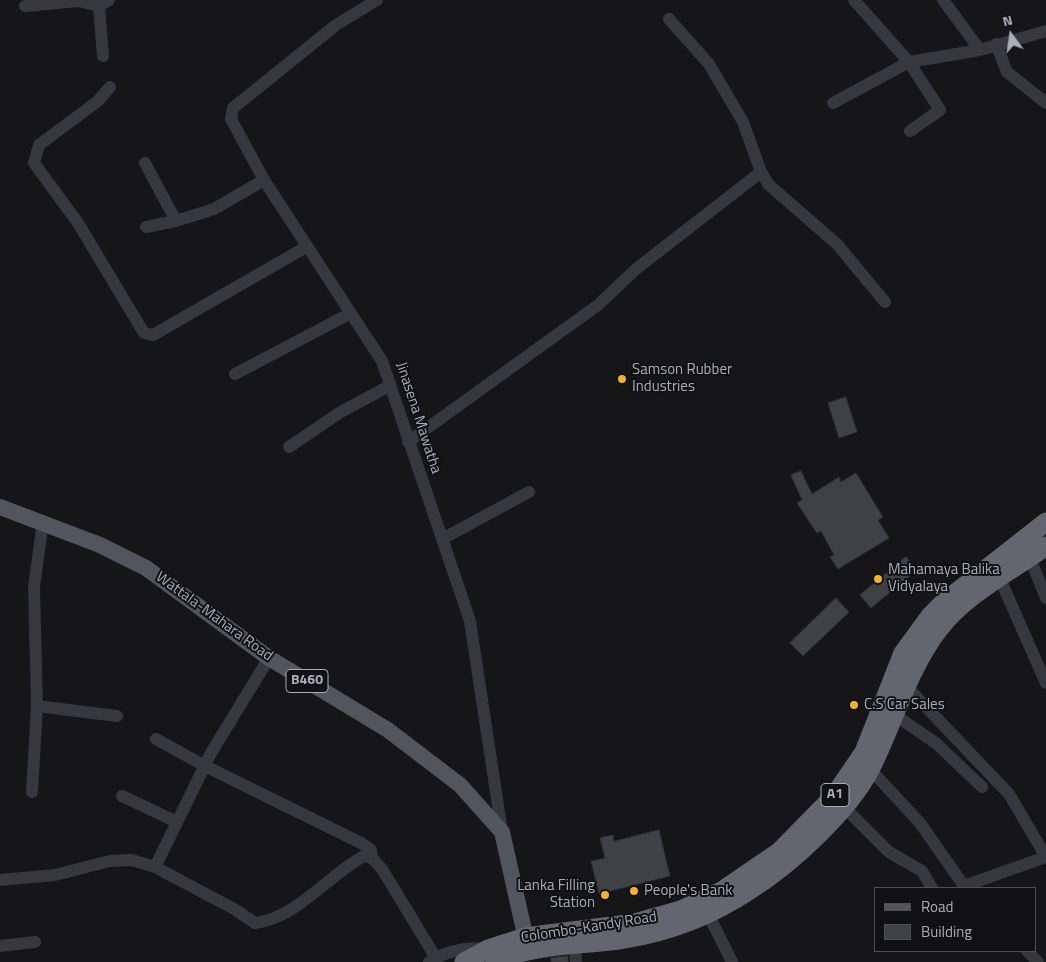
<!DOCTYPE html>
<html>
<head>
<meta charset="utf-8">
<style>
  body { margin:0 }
  #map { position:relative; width:1046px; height:962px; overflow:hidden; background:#161618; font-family:"Titillium Web",sans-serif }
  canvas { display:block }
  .legend { position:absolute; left:874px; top:887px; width:162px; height:65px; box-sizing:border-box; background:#111113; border:1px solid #4d4f55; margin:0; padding:6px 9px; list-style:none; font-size:15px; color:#a8adb8 }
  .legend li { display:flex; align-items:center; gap:10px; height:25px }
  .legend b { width:25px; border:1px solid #4d4f55 }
  .north { position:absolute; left:986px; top:10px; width:50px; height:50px; -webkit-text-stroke:4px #111113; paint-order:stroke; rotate:346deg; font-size:14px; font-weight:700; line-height:20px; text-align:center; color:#a8adb8 }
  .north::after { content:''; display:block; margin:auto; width:18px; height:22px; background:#a8adb8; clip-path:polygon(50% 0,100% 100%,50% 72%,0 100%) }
</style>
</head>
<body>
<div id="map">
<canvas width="1046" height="962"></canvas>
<ul class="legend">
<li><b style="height:6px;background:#53555c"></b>Road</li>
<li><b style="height:14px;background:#404145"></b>Building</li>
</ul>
<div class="north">N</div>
</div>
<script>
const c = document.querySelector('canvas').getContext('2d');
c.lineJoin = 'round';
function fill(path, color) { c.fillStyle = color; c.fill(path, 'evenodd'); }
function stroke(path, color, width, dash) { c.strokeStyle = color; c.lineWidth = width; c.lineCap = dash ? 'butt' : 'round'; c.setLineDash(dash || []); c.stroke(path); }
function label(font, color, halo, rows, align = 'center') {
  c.font = font + ' "Titillium Web",sans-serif'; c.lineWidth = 4; c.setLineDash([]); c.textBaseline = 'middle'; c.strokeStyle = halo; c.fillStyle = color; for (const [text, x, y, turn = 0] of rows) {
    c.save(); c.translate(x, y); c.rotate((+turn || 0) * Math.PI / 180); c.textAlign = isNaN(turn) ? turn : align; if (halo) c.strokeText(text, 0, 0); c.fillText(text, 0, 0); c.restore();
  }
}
const building = new Path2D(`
  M 846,397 L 857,432 L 839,438 L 828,403 Z
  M 801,471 L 812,494 L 839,477 L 841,482 L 856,473 L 883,517 L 878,520 L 889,538 L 838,569 L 830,557 L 834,555 L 821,531 L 817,533 L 797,503 L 802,500 L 791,475 Z
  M 906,557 L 917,570 L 871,608 L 860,595 Z
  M 836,598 L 849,612 L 803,656 L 790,643 Z
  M 659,830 L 670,876 L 599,894 L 591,861 L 605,858 L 600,838 L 613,835 L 614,841 Z
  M 568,956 L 568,962 L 551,962 L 551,958 Z`);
fill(building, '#404145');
stroke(building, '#303034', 1);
stroke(new Path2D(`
  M 377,0 L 336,25 L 233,108 L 231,119 L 264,180 L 382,361 L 470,621 L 502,832
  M 854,0 L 909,62 L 980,50 L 1046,31
  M 943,0 L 980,50
  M 25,6 L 79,1 L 99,6 L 109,0
  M 99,6 L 103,56
  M 669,19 L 709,64 L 743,122 L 761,172 L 769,185 L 837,244 L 885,302
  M 996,44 L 1007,72 L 1046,103
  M 110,87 L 98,101 L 39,145 L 34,163 L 78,223 L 144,333 L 153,335 L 306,247
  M 833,103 L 909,62 L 940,110 L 910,131
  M 145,163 L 176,221
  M 146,227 L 176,221 L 214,209 L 264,180
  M 235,374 L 351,313
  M 408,442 L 598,305 L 636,269 L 761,172
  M 289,447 L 339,413 L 389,386
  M 442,539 L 529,492
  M 1030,558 L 1046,598
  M 1000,579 L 1046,683
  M 906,686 L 1009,794 L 1046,857
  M 37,706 L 117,716
  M 895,715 L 937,744 L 982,787
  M 156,739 L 205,766 L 363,844 L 371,850 L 372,858
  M 870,769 L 920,823 L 964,886 L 1046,857
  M 32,792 L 37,706 L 34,587 L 43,521
  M 122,796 L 177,822
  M 839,802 L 889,852 L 922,871 L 932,888
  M 155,867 L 211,753 L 269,658
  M 0,880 L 55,875 L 110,861 L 132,860 L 155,867 L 236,910 L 255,923 C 297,918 327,876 364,856 L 372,858 L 382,869 L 436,958
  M 708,914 L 732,962
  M 575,944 L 576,962
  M 0,946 L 35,942
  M 1027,951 L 1038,962
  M 429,962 C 447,951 465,946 486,949`), '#37383d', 12);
stroke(new Path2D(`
  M 0,507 L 100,545 L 146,568 L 269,658 L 388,730 L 460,785 L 502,832 L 528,948`), '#53555c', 16);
stroke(new Path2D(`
  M 464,962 L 488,949 L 525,937 L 635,923 L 681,910 L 720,892 L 780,851 L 834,796 L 864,752 L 903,653 L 930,616 L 944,602 L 1046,522
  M 495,962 C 535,943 581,946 624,939 C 669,932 712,915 750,890 C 791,864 849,811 871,768 C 894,722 907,671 939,629 C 966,594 1010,572 1046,546`), '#63666e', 19);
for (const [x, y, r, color] of [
  [622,379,5,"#f2b134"],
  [878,579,5,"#f2b134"],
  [854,705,5,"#f2b134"],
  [634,891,5,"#f2b134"],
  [605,895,5,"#f2b134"]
]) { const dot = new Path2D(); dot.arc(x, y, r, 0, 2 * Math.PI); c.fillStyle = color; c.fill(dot); stroke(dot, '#111113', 2); }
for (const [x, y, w] of [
  [307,681,42],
  [835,795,28]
]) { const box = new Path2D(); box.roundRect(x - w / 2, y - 11.5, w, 23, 4); c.fillStyle = '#111113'; c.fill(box); stroke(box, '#a8adb8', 1); }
label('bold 14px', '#a8adb8', null, [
  ["B460",307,681],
  ["A1",835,795]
]);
label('15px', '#a8adb8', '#111113', [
  ["Samson Rubber",632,370],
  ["Industries",632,387],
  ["Mahamaya Balika",888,570],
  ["Vidyalaya",888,587],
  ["C.S Car Sales",864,705],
  ["Lanka Filling",595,886,"right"],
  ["Station",595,903,"right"],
  ["People's Bank",644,891]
], 'left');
label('15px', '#a8adb8', '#111113', [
  ["Jinasena Mawatha",418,418,72],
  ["Wattala-Mahara Road",214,617,36],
  ["Colombo-Kandy Road",589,928,-9]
]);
</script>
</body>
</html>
